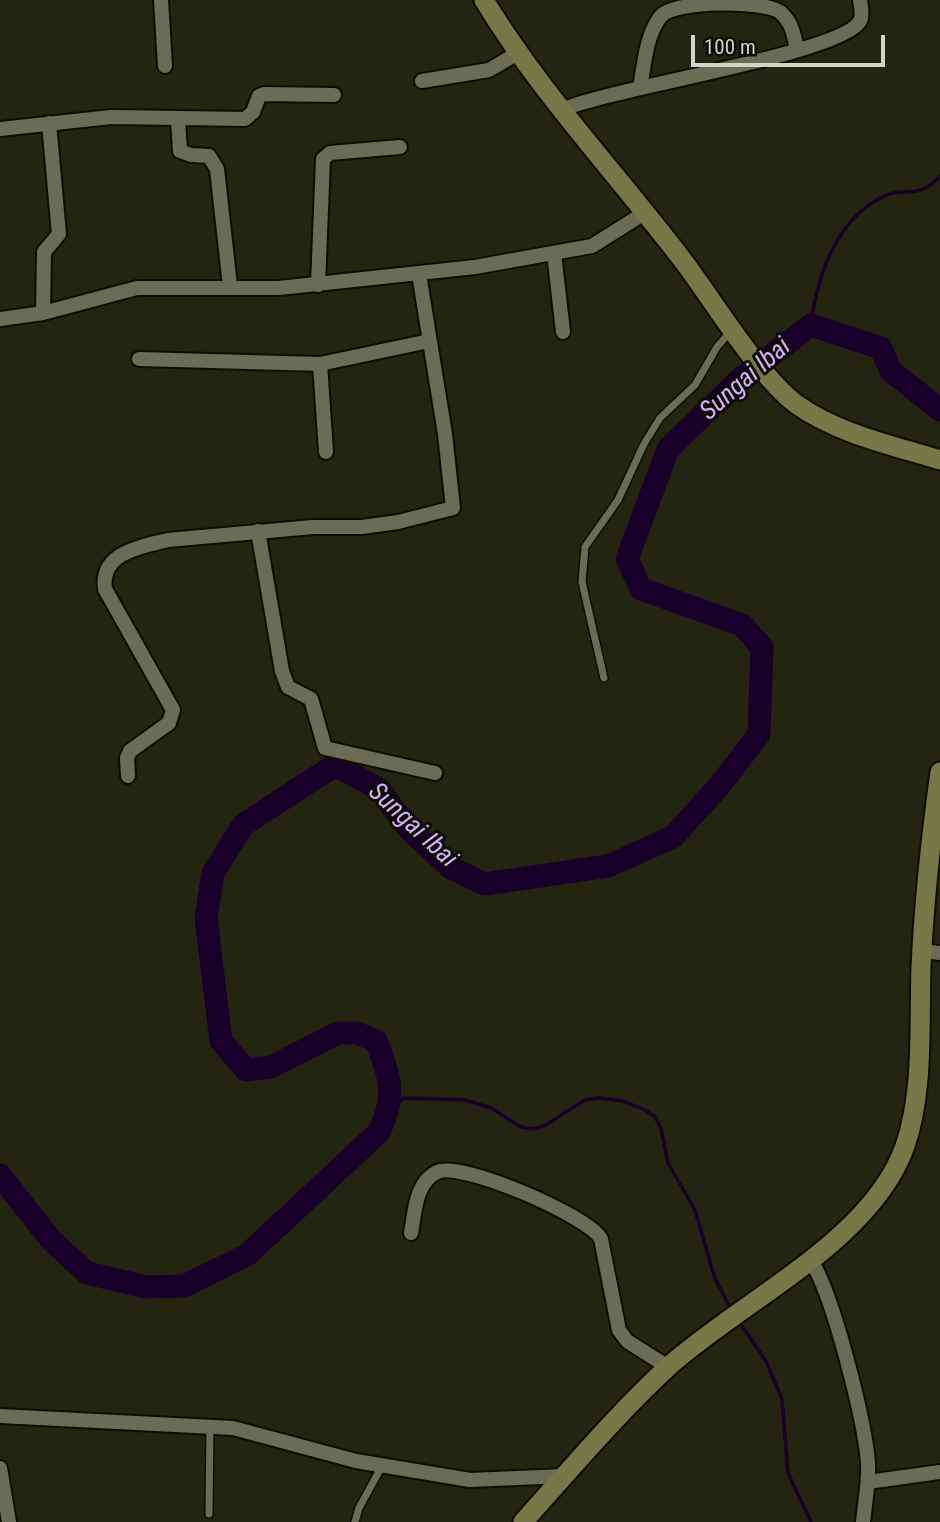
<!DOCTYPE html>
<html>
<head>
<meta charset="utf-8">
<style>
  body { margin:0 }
  #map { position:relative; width:940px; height:1522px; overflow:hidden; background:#232510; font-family:"Roboto Condensed",sans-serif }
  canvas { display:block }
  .scale { position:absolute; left:691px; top:35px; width:194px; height:32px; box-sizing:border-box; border:4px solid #d2d4c6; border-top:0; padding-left:9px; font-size:21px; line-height:24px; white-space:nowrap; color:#d2d4c6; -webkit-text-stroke:5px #0c0d05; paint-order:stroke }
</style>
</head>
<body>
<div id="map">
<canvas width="940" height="1522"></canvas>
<div class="scale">100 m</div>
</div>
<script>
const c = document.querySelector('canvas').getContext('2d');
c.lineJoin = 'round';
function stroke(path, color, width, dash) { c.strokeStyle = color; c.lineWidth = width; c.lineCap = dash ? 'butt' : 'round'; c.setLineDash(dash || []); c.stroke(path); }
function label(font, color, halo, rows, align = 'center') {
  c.font = font + ' "Roboto Condensed",sans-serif'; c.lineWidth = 6; c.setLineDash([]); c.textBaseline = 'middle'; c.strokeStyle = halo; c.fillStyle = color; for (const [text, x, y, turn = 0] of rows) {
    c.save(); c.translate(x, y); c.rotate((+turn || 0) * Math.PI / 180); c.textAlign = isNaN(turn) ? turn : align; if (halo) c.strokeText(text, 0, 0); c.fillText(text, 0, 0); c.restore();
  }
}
stroke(new Path2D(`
  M 811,325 C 817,277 835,221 882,197 C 905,185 917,202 940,176
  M 390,1109 L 404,1098 L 465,1100 L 491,1108 L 521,1127 L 532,1129 L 544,1126 L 585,1100 L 598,1098 L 623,1101 L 645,1110 L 655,1117 L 661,1128 L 668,1163 L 695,1210 L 715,1279 L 731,1309
  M 739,1322 L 766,1361 L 782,1399 L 788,1473 L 811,1522`), '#18002a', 3.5);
stroke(new Path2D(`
  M 0,1175 L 51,1240 L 87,1273 L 146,1287 L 184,1286 L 247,1255 L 379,1132 C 397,1095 390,1077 376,1041 L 357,1033 L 338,1033 L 271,1067 L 246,1070 L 221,1041 L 206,918 L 213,873 L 243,825 L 335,765 L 379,789 L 408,828 L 451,868 L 485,884 L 608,866 L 673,837 L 720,785 L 759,734 L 762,647 L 742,625 L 641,589 L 627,559 L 668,449 L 738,381 L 811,325 L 881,348 L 891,371 L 940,410`), '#18002a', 23);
const lane = new Path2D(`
  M 604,678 L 582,582 L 585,547 L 618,500 L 644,444 L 660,418 L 695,385 L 717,347 L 731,331
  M 209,1514 L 210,1427
  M 355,1522 L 359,1508 L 382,1466`);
const street = new Path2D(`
  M 161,0 L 165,66
  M 422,81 L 489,70 L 518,53
  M 640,88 C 644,66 646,34 661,16 C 676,0 763,0 780,12 C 792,22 794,35 797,50
  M 562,110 C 609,88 842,54 860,21 C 863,16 861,6 860,0
  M 178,120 L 180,151 L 191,155 L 209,156 L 217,169 L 230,286
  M 0,129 L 111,117 L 245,119 L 253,112 L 259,96 L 264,94 L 334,95
  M 554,253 L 563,332
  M 318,285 L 323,159 L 330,153 L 400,147
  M 43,313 L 44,252 L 59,234 L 49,123
  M 0,319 L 43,313 L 137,288 L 279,288 L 475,267 L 592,246 L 646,212
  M 139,359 L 320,364 L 429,341
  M 320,364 L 326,452
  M 258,531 L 282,671 L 288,687 L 311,699 L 325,748 L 435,773
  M 128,776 L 127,758 L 130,751 L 169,723 L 173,710 L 105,589 C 100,553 139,547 168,540 L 313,527 L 362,527 L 398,522 L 453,508 L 445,434 L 419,274
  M 922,951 L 940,953
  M 411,1233 C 415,1212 415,1183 437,1172 C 459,1160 589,1216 601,1239 L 619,1330 L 627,1341 L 668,1367
  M 810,1259 C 833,1293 864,1419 868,1462 C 869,1482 865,1503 863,1522
  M 0,1416 L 233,1428 L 356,1461 L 470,1480 L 565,1476
  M 0,1468 L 9,1522
  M 868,1482 L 940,1472`);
const secondary = new Path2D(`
  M 484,0 C 541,94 618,175 684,262 C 715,303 758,375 796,404 C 838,434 892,445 940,460
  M 523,1522 C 570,1470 616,1415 668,1367 C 741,1301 872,1241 905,1146 C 924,1091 919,1025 921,967 C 924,902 931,837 940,772`);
stroke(lane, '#0d0e00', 10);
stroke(street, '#0d0e00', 18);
stroke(secondary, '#0d0e00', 23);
stroke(lane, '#6a6c54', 7);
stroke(street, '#6a6c54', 14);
stroke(secondary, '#767947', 19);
label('italic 26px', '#d6affe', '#0c0d05', [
  ["Sungai Ibai",746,380,-41],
  ["Sungai Ibai",412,826,43]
]);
</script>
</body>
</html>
